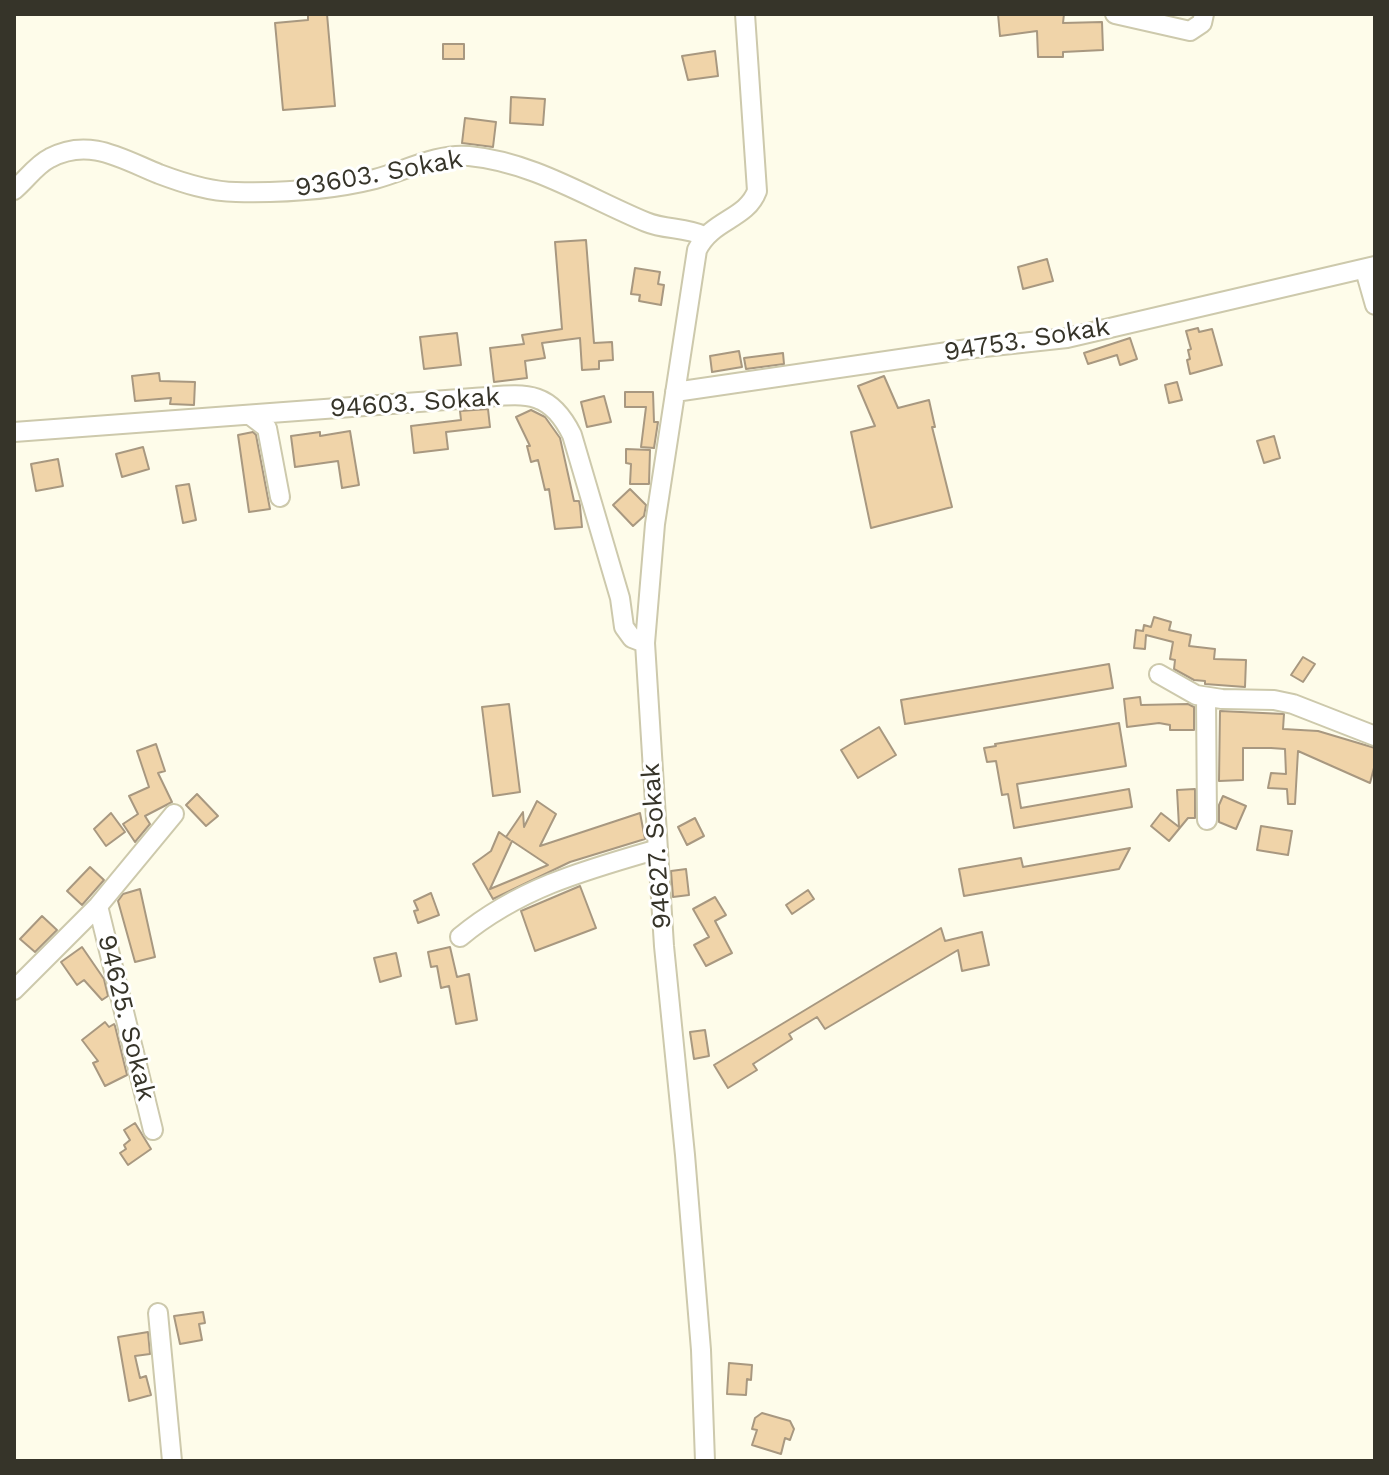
<!DOCTYPE html>
<html>
<head>
<meta charset="utf-8">
<style>
  body { margin:0 }
  #map { position:relative; width:1389px; height:1475px; overflow:hidden; background:#fefcea; font-family:"Work Sans",sans-serif }
  canvas { display:block }
  .frame { position:absolute; inset:0; border:16px solid #363429; pointer-events:none }
</style>
</head>
<body>
<div id="map">
<canvas width="1389" height="1475"></canvas>
<div class="frame"></div>
</div>
<script>
const c = document.querySelector('canvas').getContext('2d');
c.lineJoin = 'round';
function fill(path, color) { c.fillStyle = color; c.fill(path, 'evenodd'); }
function stroke(path, color, width, dash) { c.strokeStyle = color; c.lineWidth = width; c.lineCap = dash ? 'butt' : 'round'; c.setLineDash(dash || []); c.stroke(path); }
function label(font, color, halo, rows, align = 'center') {
  c.font = font + ' "Work Sans",sans-serif'; c.lineWidth = 6; c.setLineDash([]); c.textBaseline = 'middle'; c.strokeStyle = halo; c.fillStyle = color; for (const [text, x, y, turn = 0] of rows) {
    c.save(); c.translate(x, y); c.rotate((+turn || 0) * Math.PI / 180); c.textAlign = isNaN(turn) ? turn : align; if (halo) c.strokeText(text, 0, 0); c.fillText(text, 0, 0); c.restore();
  }
}
const building = new Path2D(`
  M 308,14 L 327,14 L 335,106 L 283,110 L 275,23 L 308,20 Z
  M 998,14 L 1064,14 L 1063,23 L 1102,22 L 1103,50 L 1063,52 L 1063,57 L 1038,57 L 1037,31 L 1000,36 Z
  M 443,44 L 464,44 L 464,59 L 443,59 Z
  M 715,51 L 718,76 L 688,80 L 682,56 Z
  M 511,97 L 545,99 L 543,125 L 510,123 Z
  M 465,118 L 496,122 L 493,147 L 462,143 Z
  M 586,240 L 594,343 L 612,342 L 613,360 L 599,361 L 599,369 L 582,370 L 580,338 L 542,343 L 545,358 L 525,361 L 527,378 L 494,382 L 490,348 L 524,344 L 522,335 L 562,329 L 555,242 Z
  M 1047,259 L 1053,281 L 1023,289 L 1018,267 Z
  M 635,268 L 660,272 L 658,284 L 664,285 L 661,305 L 639,301 L 640,295 L 631,294 Z
  M 1198,328 L 1199,332 L 1212,329 L 1222,365 L 1190,374 L 1187,360 L 1190,359 L 1188,350 L 1191,349 L 1186,331 Z
  M 457,333 L 461,365 L 424,369 L 420,337 Z
  M 1130,338 L 1137,359 L 1120,365 L 1117,355 L 1088,364 L 1084,353 Z
  M 739,351 L 742,367 L 712,372 L 710,356 Z
  M 783,353 L 784,364 L 746,369 L 744,358 Z
  M 159,373 L 160,381 L 195,382 L 194,405 L 170,404 L 171,398 L 135,401 L 132,376 Z
  M 884,376 L 898,408 L 929,400 L 935,427 L 932,427 L 952,507 L 871,528 L 851,432 L 875,426 L 858,386 Z
  M 1177,382 L 1182,400 L 1169,403 L 1165,385 Z
  M 625,392 L 653,392 L 654,422 L 658,422 L 654,448 L 641,447 L 646,407 L 625,407 Z
  M 604,396 L 611,422 L 587,427 L 581,402 Z
  M 488,409 L 490,427 L 446,432 L 448,449 L 414,453 L 411,426 L 461,420 L 460,411 Z
  M 531,410 L 545,417 L 560,438 L 574,501 L 579,501 L 580,506 L 582,527 L 555,529 L 549,489 L 545,490 L 538,460 L 531,462 L 527,446 L 530,446 L 516,417 Z
  M 350,431 L 359,485 L 342,488 L 338,461 L 295,467 L 291,436 L 320,432 L 320,436 Z
  M 253,432 L 256,435 L 270,509 L 249,512 L 238,435 Z
  M 1274,436 L 1280,458 L 1264,463 L 1257,441 Z
  M 143,447 L 149,469 L 122,477 L 116,454 Z
  M 626,449 L 650,450 L 649,484 L 630,484 L 631,464 L 626,463 Z
  M 58,459 L 63,486 L 36,491 L 31,464 Z
  M 189,484 L 196,520 L 183,523 L 176,486 Z
  M 630,489 L 646,505 L 644,516 L 633,526 L 613,505 Z
  M 1154,617 L 1171,622 L 1169,630 L 1191,635 L 1189,646 L 1215,649 L 1214,659 L 1246,660 L 1245,687 L 1205,684 L 1205,681 L 1194,680 L 1174,669 L 1175,660 L 1170,659 L 1173,642 L 1146,635 L 1145,649 L 1134,648 L 1136,630 L 1143,631 L 1144,625 L 1151,627 Z
  M 1303,657 L 1315,664 L 1303,682 L 1291,675 Z
  M 1109,664 L 1113,688 L 905,724 L 901,700 Z
  M 1140,697 L 1141,705 L 1188,704 L 1194,707 L 1194,730 L 1170,730 L 1170,725 L 1159,723 L 1127,727 L 1124,699 Z
  M 509,704 L 520,792 L 493,796 L 482,707 Z
  M 1220,711 L 1284,714 L 1283,729 L 1318,731 L 1375,748 L 1375,764 L 1370,783 L 1298,751 L 1295,804 L 1288,804 L 1287,789 L 1268,788 L 1271,773 L 1286,774 L 1285,749 L 1271,748 L 1243,748 L 1243,780 L 1219,781 Z
  M 1119,723 L 1126,766 L 1017,784 L 1021,808 L 1129,789 L 1132,807 L 1014,828 L 1008,794 L 1002,795 L 996,761 L 987,762 L 984,748 L 996,746 L 995,744 Z
  M 879,727 L 896,755 L 858,778 L 841,750 Z
  M 156,744 L 165,771 L 158,773 L 172,802 L 145,816 L 150,824 L 135,842 L 123,824 L 138,814 L 129,796 L 149,787 L 137,751 Z
  M 1195,789 L 1195,818 L 1188,818 L 1169,841 L 1151,826 L 1161,813 L 1179,827 L 1177,790 Z
  M 197,794 L 218,816 L 206,826 L 186,805 Z
  M 1223,796 L 1246,806 L 1236,829 L 1219,822 L 1219,805 Z
  M 537,801 L 556,814 L 540,846 L 640,813 L 645,839 L 570,862 L 493,899 L 473,864 L 491,851 L 499,832 L 510,840 L 506,837 L 523,812 L 524,827 ZM 512,841 L 548,865 L 490,889 Z
  M 111,813 L 125,832 L 106,846 L 94,829 Z
  M 695,818 L 704,836 L 687,845 L 678,827 Z
  M 1261,826 L 1292,831 L 1288,855 L 1257,850 Z
  M 1130,848 L 1119,869 L 964,896 L 959,869 L 1021,858 L 1023,867 Z
  M 90,867 L 104,880 L 82,905 L 67,891 Z
  M 686,869 L 689,895 L 673,897 L 671,871 Z
  M 580,886 L 596,928 L 535,951 L 521,911 Z
  M 140,889 L 155,957 L 135,962 L 118,901 L 123,894 Z
  M 808,890 L 814,899 L 792,914 L 786,905 Z
  M 431,893 L 439,915 L 418,923 L 414,911 L 418,910 L 414,901 Z
  M 715,897 L 726,915 L 715,921 L 732,953 L 706,966 L 694,945 L 709,937 L 693,909 Z
  M 42,916 L 57,930 L 35,952 L 20,939 Z
  M 941,928 L 945,941 L 982,932 L 989,965 L 962,971 L 958,950 L 825,1029 L 817,1017 L 789,1034 L 792,1039 L 753,1064 L 757,1070 L 728,1088 L 714,1065 Z
  M 82,947 L 104,979 L 108,996 L 102,1000 L 84,980 L 77,985 L 61,962 Z
  M 450,947 L 457,977 L 469,974 L 477,1020 L 456,1024 L 449,986 L 441,988 L 437,966 L 431,967 L 428,952 Z
  M 396,953 L 401,976 L 380,982 L 374,958 Z
  M 105,1022 L 109,1027 L 114,1024 L 115,1026 L 127,1075 L 105,1086 L 93,1063 L 98,1061 L 82,1040 Z
  M 705,1030 L 709,1056 L 694,1059 L 690,1032 Z
  M 135,1123 L 151,1149 L 128,1165 L 120,1153 L 126,1149 L 124,1145 L 130,1140 L 124,1130 Z
  M 203,1312 L 205,1323 L 199,1324 L 202,1340 L 180,1344 L 174,1316 Z
  M 148,1332 L 150,1354 L 135,1356 L 140,1378 L 146,1376 L 151,1395 L 129,1401 L 118,1337 Z
  M 729,1363 L 752,1365 L 751,1380 L 747,1379 L 746,1395 L 727,1394 Z
  M 762,1413 L 790,1421 L 794,1429 L 790,1440 L 785,1438 L 781,1454 L 752,1445 L 757,1430 L 752,1429 L 755,1418 Z`);
fill(building, '#f0d4a9');
stroke(building, '#a89880', 2);
const minor = new Path2D(`
  M 1115,14 L 1190,31 L 1202,23 L 1204,14
  M 14,190 C 26,180 36,165 50,158 C 89,137 122,159 159,174 C 183,183 210,192 236,192 C 281,193 331,190 375,179 C 405,171 437,153 469,156 C 533,162 588,198 646,222 C 665,230 686,227 704,236
  M 1365,270 L 1375,305
  M 675,392 L 975,348 L 1067,338 L 1375,266
  M 250,415 L 267,428 L 280,497
  M 14,432 L 473,398 C 521,395 548,386 572,435 L 620,598 L 624,627 L 632,638 L 645,643
  M 1159,674 L 1196,695 L 1222,699 L 1274,700 L 1293,704 L 1375,736
  M 1206,698 L 1207,820
  M 98,906 L 153,1130
  M 460,937 C 519,888 585,870 658,849
  M 14,990 L 98,906 L 174,814
  M 158,1313 L 172,1461
  M 705,1461 L 701,1350 L 685,1155 L 664,946 L 645,643 L 655,524 L 697,250 C 712,219 746,220 757,191 L 745,14`);
stroke(minor, '#cdc9ac', 22);
stroke(minor, '#fff', 18);
label('26px', '#363429', '#fff', [
  ["93603. Sokak",379,174,-10],
  ["94753. Sokak",1027,340,-9],
  ["94603. Sokak",415,403,-4],
  ["94627. Sokak",657,846,-94],
  ["94625. Sokak",126,1018,76]
]);
</script>
</body>
</html>
